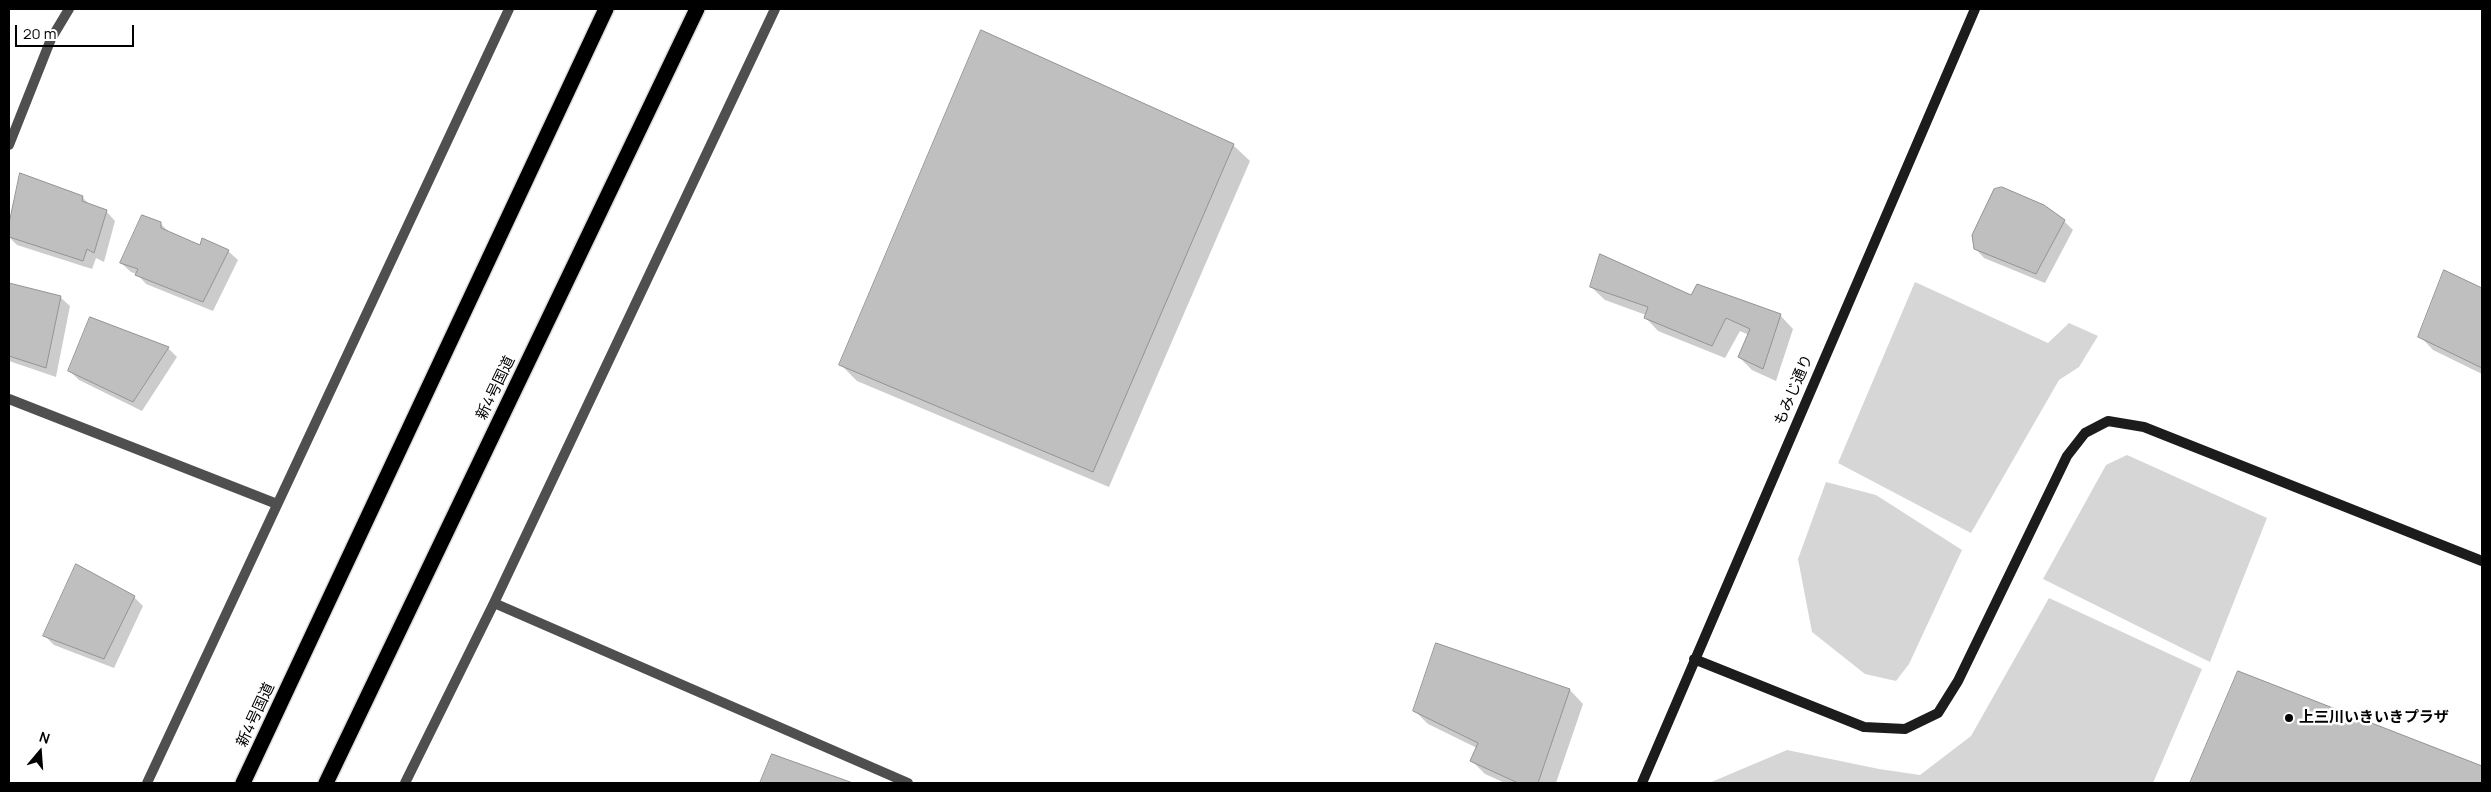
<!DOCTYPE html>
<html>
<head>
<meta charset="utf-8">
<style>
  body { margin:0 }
  #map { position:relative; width:2491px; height:792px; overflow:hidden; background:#fff; font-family:Manrope,sans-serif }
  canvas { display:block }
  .frame { position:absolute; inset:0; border:10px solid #000; pointer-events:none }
  .north { position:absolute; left:15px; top:727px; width:50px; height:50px; -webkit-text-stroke:4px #fff; paint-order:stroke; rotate:18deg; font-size:14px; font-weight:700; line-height:20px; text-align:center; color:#000 }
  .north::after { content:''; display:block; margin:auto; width:18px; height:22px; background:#000; clip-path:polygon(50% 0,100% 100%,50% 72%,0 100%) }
  .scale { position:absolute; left:15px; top:25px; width:119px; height:22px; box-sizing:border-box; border:2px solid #000; border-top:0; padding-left:6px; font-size:15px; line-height:18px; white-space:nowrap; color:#000; -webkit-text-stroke:4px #fff; paint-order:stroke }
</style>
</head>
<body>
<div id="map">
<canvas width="2491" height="792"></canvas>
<div class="frame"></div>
<div class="north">N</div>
<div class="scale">20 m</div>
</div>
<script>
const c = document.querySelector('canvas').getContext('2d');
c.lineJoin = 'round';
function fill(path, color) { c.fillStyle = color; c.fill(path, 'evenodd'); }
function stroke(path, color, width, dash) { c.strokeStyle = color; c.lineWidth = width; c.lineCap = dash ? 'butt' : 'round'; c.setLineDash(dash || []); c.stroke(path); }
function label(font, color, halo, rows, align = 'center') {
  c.font = font + ' Manrope,"Noto Sans JP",sans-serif'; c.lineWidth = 5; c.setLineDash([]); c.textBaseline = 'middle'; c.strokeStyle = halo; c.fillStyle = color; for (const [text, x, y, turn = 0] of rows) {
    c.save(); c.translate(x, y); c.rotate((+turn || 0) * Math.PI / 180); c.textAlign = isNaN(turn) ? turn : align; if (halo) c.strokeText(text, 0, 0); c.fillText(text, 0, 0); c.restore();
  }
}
fill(new Path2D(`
  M 1915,282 L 2048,343 L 2069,323 L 2098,336 L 2079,367 L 2059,380 L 1971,533 L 1838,463 Z
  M 2127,455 L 2267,518 L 2210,662 L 2043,579 L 2106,465 Z
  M 1826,482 L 1876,495 L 1962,550 L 1909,664 L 1896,681 L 1865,674 L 1812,632 L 1798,559 Z
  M 2049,598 L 2202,669 L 2153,783 L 1709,783 L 1787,750 L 1879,769 L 1920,775 L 1971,736 Z`), '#d6d6d6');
fill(new Path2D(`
  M 1233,145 L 1250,161 L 1109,487 L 857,381 L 841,365 Z
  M 21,175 L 82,197 L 90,205 L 106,211 L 115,221 L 104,262 L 96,258 L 92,269 L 17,245 L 9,237 Z
  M 2064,221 L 2073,230 L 2045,283 L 1984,258 L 1975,248 Z
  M 160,223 L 170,233 L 201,247 L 228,251 L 238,260 L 213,311 L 146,284 L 137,274 L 131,272 L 121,263 Z
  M 2445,272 L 2482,289 L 2482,374 L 2433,350 L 2420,336 Z
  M 9,284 L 60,297 L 70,306 L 56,377 L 9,361 Z
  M 1591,287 L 1691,296 L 1780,315 L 1793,329 L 1776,381 L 1752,370 L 1739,357 L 1749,335 L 1740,331 L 1725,358 L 1658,331 L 1645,317 L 1646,315 L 1605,300 Z
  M 168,348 L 177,357 L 142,411 L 79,380 L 69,370 Z
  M 134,597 L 143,606 L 114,668 L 54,645 L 45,636 Z
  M 1436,644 L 1570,690 L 1583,704 L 1556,783 L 1505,783 L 1485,774 L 1472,761 L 1477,748 L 1428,724 L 1415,711 Z
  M 2239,672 L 2482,767 L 2482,783 L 2192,783 Z
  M 772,756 L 849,783 L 761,783 Z`), '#0003');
const building = new Path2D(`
  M 981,30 L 1234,144 L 1093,472 L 839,365 Z
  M 20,173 L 83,196 L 82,201 L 107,210 L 94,253 L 87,249 L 83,261 L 9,237 L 9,224 Z
  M 2002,187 L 2044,205 L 2065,220 L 2036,274 L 1974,249 L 1972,235 L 1994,189 Z
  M 142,215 L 161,222 L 161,228 L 200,245 L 202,238 L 229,250 L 203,302 L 135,275 L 138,269 L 120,263 Z
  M 1600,254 L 1691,295 L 1697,284 L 1781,314 L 1763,369 L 1738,357 L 1750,329 L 1726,318 L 1712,346 L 1644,318 L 1648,307 L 1590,287 Z
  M 2444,270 L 2482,288 L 2482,368 L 2418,337 Z
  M 9,283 L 61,296 L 46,368 L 9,356 Z
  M 90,317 L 169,347 L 133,402 L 68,371 Z
  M 76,564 L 135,596 L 104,659 L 43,636 Z
  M 1436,643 L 1570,689 L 1538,783 L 1518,783 L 1470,761 L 1478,743 L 1413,711 Z
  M 2238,671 L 2482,766 L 2482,783 L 2190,783 Z
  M 772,754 L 853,783 L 760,783 Z`);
fill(building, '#bfbfbf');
stroke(building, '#939393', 1);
const highway = new Path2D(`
  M 243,783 L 606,9
  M 326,783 L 697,9`);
stroke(highway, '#dbdbdb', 18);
stroke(new Path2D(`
  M 9,145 L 51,39 L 69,9
  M 9,399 L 277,504
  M 494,603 L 908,783
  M 147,783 L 509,9
  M 405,783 L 494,603 L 775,9`), '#4f4f4f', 10);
stroke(new Path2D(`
  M 1694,659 L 1864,727 L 1905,729 L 1938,713 L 1958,681 L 2067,456 L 2085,433 L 2108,421 L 2144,427 L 2482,561
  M 1642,783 L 1975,9`), '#1c1c1c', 10);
stroke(highway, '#000', 15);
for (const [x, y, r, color] of [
  [2289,718,5,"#000"]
]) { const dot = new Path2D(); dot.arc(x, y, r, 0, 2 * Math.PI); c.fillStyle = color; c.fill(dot); stroke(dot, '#fff', 2); }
label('15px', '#000', '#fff', [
  ["新4号国道",496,388,-64],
  ["もみじ通り",1794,390,-67],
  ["新4号国道",256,715,-65]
]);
label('bold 15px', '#000', '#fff', [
  ["上三川いきいきプラザ",2299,718]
], 'left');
</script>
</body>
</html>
